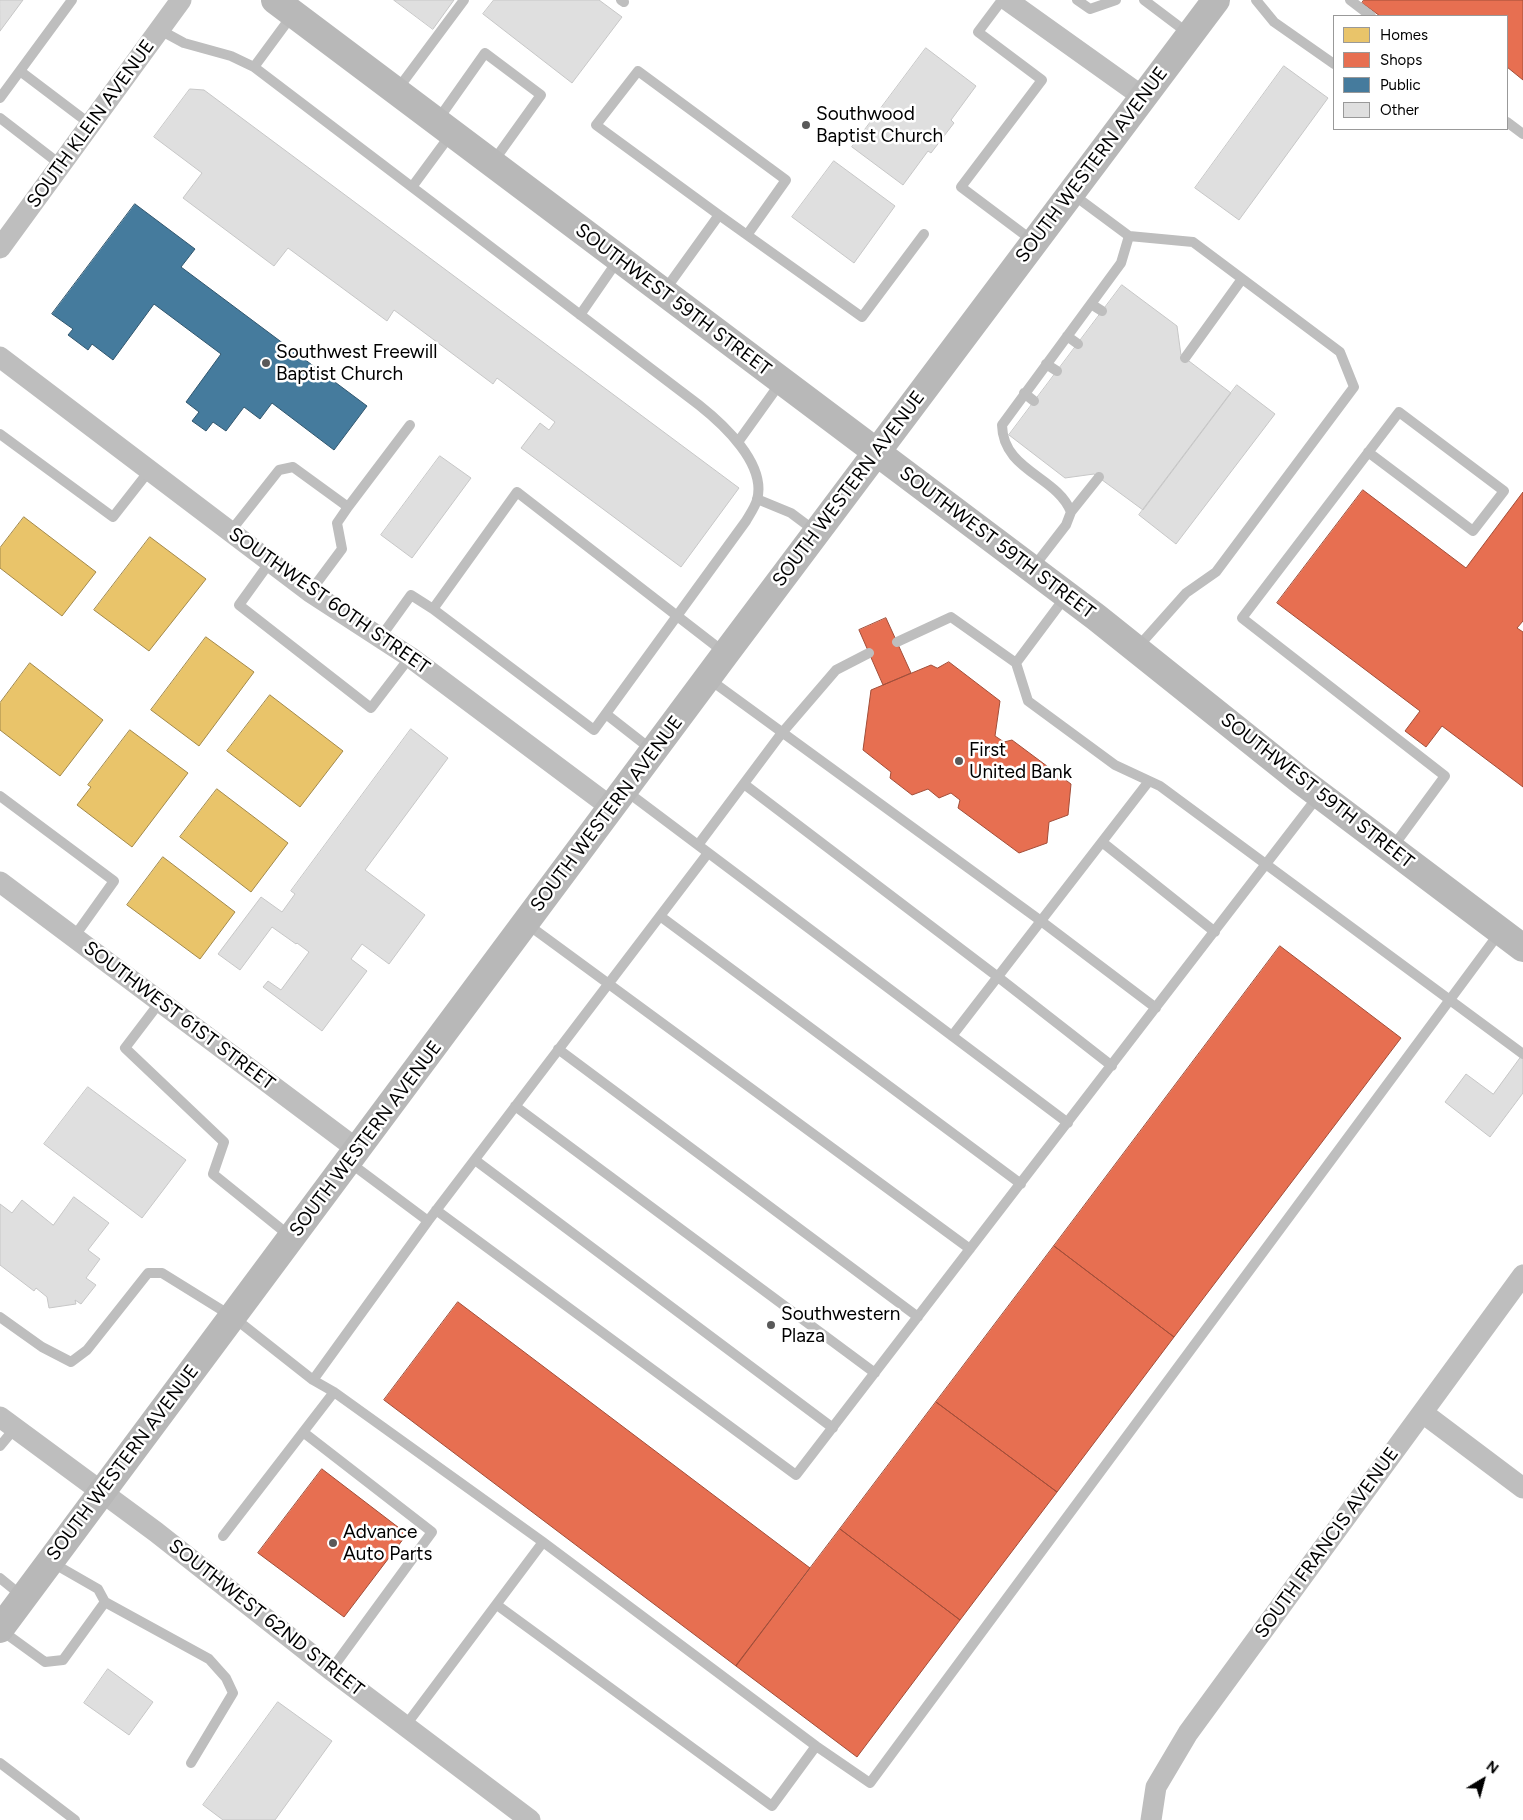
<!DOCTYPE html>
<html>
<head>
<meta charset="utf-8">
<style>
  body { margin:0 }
  #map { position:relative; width:1523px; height:1820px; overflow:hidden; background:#fff; font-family:Figtree,sans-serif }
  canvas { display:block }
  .legend { position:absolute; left:1333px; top:15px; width:175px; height:115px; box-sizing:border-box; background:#fff; border:1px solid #999; margin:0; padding:6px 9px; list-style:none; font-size:15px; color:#000 }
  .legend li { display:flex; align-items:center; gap:10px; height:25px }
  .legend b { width:25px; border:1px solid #999 }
  .north { position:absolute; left:1458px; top:1755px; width:50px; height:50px; -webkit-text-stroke:4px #fff; paint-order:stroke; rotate:37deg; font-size:14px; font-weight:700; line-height:20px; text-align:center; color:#000 }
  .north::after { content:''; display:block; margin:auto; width:18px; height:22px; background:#000; clip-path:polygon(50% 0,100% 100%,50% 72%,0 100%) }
</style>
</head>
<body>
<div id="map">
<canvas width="1523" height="1820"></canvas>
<ul class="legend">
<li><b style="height:14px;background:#e9c46a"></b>Homes</li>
<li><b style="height:14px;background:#e76f51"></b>Shops</li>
<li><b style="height:14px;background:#457b9d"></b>Public</li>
<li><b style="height:14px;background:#dfdfdf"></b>Other</li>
</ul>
<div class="north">N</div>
</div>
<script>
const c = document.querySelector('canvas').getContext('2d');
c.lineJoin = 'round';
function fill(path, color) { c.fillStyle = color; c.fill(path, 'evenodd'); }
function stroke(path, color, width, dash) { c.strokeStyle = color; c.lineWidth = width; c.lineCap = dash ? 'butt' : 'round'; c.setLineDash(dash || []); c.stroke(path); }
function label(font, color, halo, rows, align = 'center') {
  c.font = font + ' Figtree,sans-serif'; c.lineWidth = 5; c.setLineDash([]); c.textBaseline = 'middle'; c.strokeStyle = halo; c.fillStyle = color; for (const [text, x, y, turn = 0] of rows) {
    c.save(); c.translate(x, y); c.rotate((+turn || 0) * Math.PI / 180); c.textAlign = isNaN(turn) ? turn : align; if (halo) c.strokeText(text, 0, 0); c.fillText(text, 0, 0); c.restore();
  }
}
const homes = new Path2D(`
  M 24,517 L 96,572 L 62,616 L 0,568 L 0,548 Z
  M 150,537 L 206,579 L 149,651 L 94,610 Z
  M 206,637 L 254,672 L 199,746 L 151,710 Z
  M 30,663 L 103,720 L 60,776 L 0,730 L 0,703 Z
  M 270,695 L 343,751 L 300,807 L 227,751 Z
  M 130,730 L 188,773 L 132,847 L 77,805 L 91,787 L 88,785 Z
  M 217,789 L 288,843 L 251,892 L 180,837 Z
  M 163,857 L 235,912 L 200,959 L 127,905 Z`);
fill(homes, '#e9c46a');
stroke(homes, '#a3894a', 1);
const shops = new Path2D(`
  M 1364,0 L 1523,0 L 1523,80 L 1507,67 L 1507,16 L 1380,16 L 1362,3 Z
  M 1363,490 L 1466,568 L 1523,492 L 1523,621 L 1517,628 L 1523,632 L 1523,787 L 1442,726 L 1426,747 L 1405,731 L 1420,711 L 1277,603 Z
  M 886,618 L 911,673 L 883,685 L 859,630 Z
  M 949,662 L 1000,701 L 995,736 L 1004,742 L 1012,740 L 1071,784 L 1068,815 L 1049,822 L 1047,843 L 1019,853 L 958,808 L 960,800 L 951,793 L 939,798 L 928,789 L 912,795 L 890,778 L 891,772 L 863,750 L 871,690 L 931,665 L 937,668 Z
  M 1280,946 L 1401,1038 L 1174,1337 L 1054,1246 Z
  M 1054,1246 L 1174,1337 L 1057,1492 L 936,1402 Z
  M 458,1302 L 810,1568 L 736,1666 L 384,1400 Z
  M 936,1402 L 1057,1492 L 960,1620 L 840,1529 Z
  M 322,1469 L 407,1534 L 344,1617 L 258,1553 Z
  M 840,1529 L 960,1620 L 857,1757 L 736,1666 Z`);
fill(shops, '#e76f51');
stroke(shops, '#a24e39', 1);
const public = new Path2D(`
  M 135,204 L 195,249 L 181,267 L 367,406 L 334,450 L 272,403 L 260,419 L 244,407 L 226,431 L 213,422 L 206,431 L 192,421 L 199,412 L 186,402 L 221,354 L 154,304 L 113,360 L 92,344 L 88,350 L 68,335 L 73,329 L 52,314 Z`);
fill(public, '#457b9d');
stroke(public, '#30566e', 1);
const building = new Path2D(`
  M 0,0 L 23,0 L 0,31 Z
  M 394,0 L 454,0 L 433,29 Z
  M 494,0 L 599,0 L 622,17 L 572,83 L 483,14 Z
  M 926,48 L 976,86 L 951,120 L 954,123 L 931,153 L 928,151 L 903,185 L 852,147 Z
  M 1284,66 L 1328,98 L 1239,220 L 1195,188 Z
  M 190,89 L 204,90 L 739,488 L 681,567 L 521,448 L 540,423 L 549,430 L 555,422 L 497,378 L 493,384 L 394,310 L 387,321 L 288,248 L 274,266 L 183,198 L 202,173 L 154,137 Z
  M 834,161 L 895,206 L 854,263 L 792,217 Z
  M 1122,285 L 1177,326 L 1181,355 L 1231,393 L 1143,510 L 1094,474 L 1065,478 L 1009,435 Z
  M 1237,385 L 1275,414 L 1176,544 L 1139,515 Z
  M 440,456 L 471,478 L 412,558 L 381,535 Z
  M 411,729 L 448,758 L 365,870 L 425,915 L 389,964 L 362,944 L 351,959 L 367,971 L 322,1031 L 263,987 L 268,981 L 281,990 L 309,952 L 297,943 L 296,944 L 272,927 L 240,970 L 218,954 L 261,897 L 282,912 L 295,894 L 291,891 Z
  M 1523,1054 L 1523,1093 L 1490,1137 L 1445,1102 L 1466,1074 L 1493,1094 Z
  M 88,1087 L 186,1160 L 142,1218 L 44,1144 Z
  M 74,1197 L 109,1223 L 88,1250 L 100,1259 L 86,1278 L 96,1285 L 81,1304 L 75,1300 L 76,1304 L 49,1308 L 47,1297 L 36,1288 L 34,1291 L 0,1265 L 0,1204 L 12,1213 L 22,1200 L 53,1225 Z
  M 108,1669 L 153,1702 L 129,1735 L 84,1703 Z
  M 278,1702 L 332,1741 L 275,1820 L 223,1820 L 203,1805 Z`);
fill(building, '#dfdfdf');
stroke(building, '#c7c7c7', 1);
stroke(new Path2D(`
  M 621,0 L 624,2
  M 1002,0 L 978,32 L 1042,80 L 961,187 L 1033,241
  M 1077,0 L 1090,9 L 1116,0
  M 1144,0 L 1189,34
  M 1256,0 L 1274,22 L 1334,64
  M 1350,0 L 1371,16
  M 160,30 L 184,43 L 231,56 L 254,67 L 699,405 C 723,424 767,464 757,500 C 755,507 750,514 746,521 L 594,730 L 433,609 L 411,595 L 380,638
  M 254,67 L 293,14
  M 20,71 L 90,124
  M 397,90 L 464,0
  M 0,98 L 72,0
  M 0,118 L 61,165
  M 437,121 L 485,53 L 541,95 L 493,162
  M 1507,122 L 1523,134
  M 412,187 L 451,134
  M 1071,193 L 1129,236 L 1193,242 L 1340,352 L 1354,387 L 1216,572 L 1186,593 L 1137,648
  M 719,215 L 862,317 L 924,234
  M 665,290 L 719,215 L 596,125 L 638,71 L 786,180 L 747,235
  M 1091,304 L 1102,311
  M 580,315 L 618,260
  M 1067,336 L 1078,344
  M 1185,358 L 1242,279
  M 1046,364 L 1057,371
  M 1024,393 L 1034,401
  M 0,434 L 113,517 L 149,471
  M 738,442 L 781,382
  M 1368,452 L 1473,531 L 1504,491 L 1399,412 L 1242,618 L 1445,776 L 1392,848
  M 757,499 L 791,513 L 815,531
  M 1071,512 L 1099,477
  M 230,532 L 279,470 L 293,467 L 348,507 L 410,425
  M 270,562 L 239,605 L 371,708 L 410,657
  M 1032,569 L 1066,525 L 1071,512 C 1057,476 1003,471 1002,425 L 1121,263 L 1129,236
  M 310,592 L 342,549 L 337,523 L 348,507
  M 433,609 L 517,492 L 725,653
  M 897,642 L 951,617 L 1016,663 L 1028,701 L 1115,765 L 1160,786 L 1523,1054
  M 1016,663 L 1066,596
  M 709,679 L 1041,921 L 1156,1008
  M 606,714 L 652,750
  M 744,784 L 998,977 L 1112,1066
  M 626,791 L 1068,1123
  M 0,796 L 114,881 L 74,937
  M 1102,842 L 1215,932
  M 698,845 L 781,734 L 836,670 L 869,653
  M 660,916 L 1021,1184
  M 527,924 L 970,1249
  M 160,1002 L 125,1048 L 224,1142 L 213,1174 L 291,1237
  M 952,1036 L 1149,781
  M 558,1049 L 918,1317
  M 515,1106 L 875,1373
  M 475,1160 L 833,1428
  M 349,1162 L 428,1221
  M 436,1210 L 796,1475 L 1319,795
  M 0,1317 L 42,1347 L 71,1362 L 87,1350 L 148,1273 L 162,1273 L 233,1317 L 313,1380 L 334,1392 L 543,1542 L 816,1746 L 870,1783 L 1500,932
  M 313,1380 L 428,1221 L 708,853
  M 303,1432 L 432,1532 L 331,1670
  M 0,1446 L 15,1428
  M 223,1536 L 334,1392
  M 0,1578 L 22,1596
  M 105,1602 L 209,1659 L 226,1678 L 233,1693 L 191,1763
  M 497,1605 L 772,1806 L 816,1746
  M 1,1630 L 45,1662 L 63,1660 L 105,1602 L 98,1589 L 51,1562
  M 406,1725 L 543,1542
  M 0,1763 L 75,1820`), '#bebebe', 10);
stroke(new Path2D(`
  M 1007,0 L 1143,97
  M 0,248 L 181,0
  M 0,357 L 310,592 L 410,657 L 612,808
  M 0,882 L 358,1150
  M 1423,1413 L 1523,1488
  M 0,1417 L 156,1532 L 331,1670 L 530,1820
  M 1151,1820 L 1156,1787 L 1188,1733 L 1523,1275`), '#bebebe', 21);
stroke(new Path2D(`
  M 275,0 L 1096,617 L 1300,780 L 1523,948
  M 0,1629 L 726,653 L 1216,0`), '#b8b8b8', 28);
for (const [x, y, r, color] of [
  [806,125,5,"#595959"],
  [266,363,5,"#595959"],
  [959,761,5,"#595959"],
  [771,1325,5,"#595959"],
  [333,1543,5,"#595959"]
]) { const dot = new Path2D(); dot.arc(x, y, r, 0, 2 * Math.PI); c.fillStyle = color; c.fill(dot); stroke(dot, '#fff', 2); }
label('19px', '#000', '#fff', [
  ["Southwood",816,114],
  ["Baptist Church",816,136],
  ["Southwest Freewill",276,352],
  ["Baptist Church",276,374],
  ["First",969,750],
  ["United Bank",969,772],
  ["Southwestern",781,1314],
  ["Plaza",781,1336],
  ["Advance",343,1532],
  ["Auto Parts",343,1554]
], 'left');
label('19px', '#000', '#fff', [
  ["SOUTH KLEIN AVENUE",91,124,-54],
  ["SOUTH WESTERN AVENUE",1092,165,-53],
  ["SOUTHWEST 59TH STREET",673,300,37],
  ["SOUTH WESTERN AVENUE",849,489,-53],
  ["SOUTHWEST 59TH STREET",997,543,37],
  ["SOUTHWEST 60TH STREET",329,601,35],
  ["SOUTHWEST 59TH STREET",1317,791,38],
  ["SOUTH WESTERN AVENUE",607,814,-53],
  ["SOUTHWEST 61ST STREET",179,1016,37],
  ["SOUTH WESTERN AVENUE",366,1139,-53],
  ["SOUTH WESTERN AVENUE",123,1463,-53],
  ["SOUTH FRANCIS AVENUE",1327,1543,-54],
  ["SOUTHWEST 62ND STREET",266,1618,38]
]);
</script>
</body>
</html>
